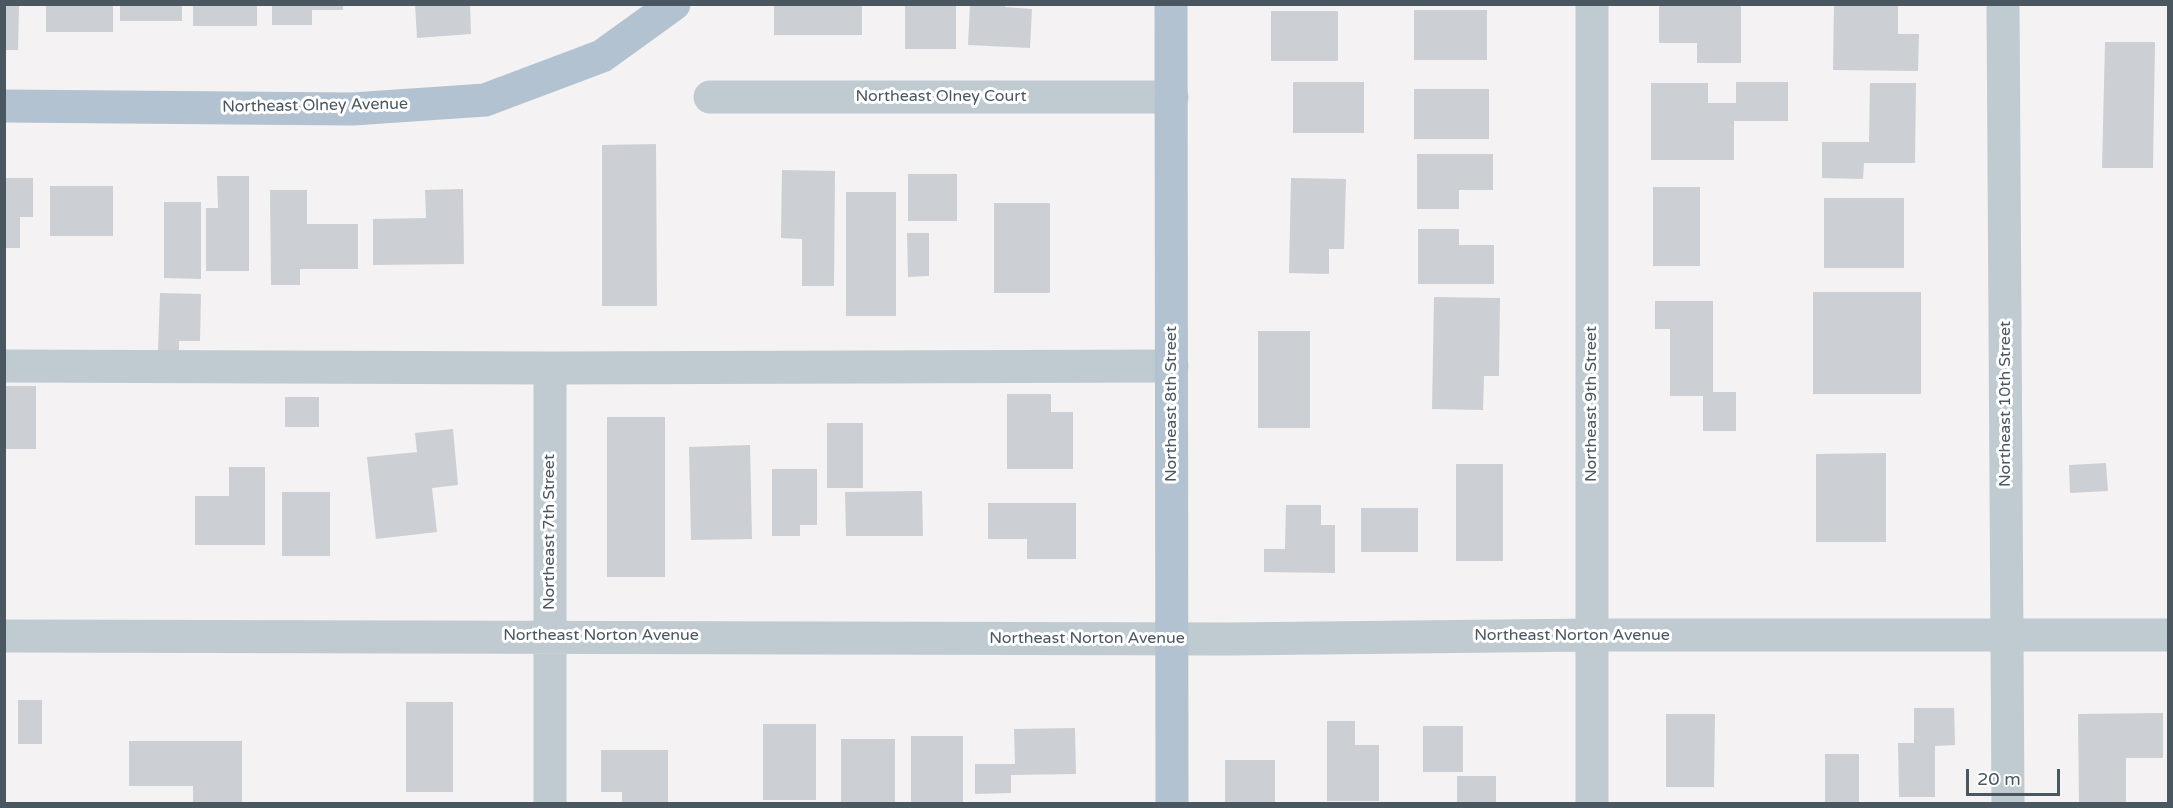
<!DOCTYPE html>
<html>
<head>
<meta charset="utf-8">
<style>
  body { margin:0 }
  #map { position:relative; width:2173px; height:808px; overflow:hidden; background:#f4f2f2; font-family:"Varela Round",sans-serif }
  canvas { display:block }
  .frame { position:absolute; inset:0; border:6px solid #4a5660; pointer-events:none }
  .scale { position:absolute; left:1966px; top:769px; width:94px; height:27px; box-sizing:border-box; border:3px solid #4a5660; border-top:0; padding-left:8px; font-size:18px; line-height:21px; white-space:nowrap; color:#4a5660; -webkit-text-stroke:4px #fff; paint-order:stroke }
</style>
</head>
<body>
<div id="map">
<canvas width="2173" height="808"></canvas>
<div class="frame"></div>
<div class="scale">20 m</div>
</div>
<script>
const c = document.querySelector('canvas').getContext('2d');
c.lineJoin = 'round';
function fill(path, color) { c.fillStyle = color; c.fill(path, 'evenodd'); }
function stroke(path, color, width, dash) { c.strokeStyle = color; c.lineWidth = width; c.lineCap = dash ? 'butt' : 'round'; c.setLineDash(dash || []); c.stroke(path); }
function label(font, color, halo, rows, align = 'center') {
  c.font = font + ' "Varela Round",sans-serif'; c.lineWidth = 6; c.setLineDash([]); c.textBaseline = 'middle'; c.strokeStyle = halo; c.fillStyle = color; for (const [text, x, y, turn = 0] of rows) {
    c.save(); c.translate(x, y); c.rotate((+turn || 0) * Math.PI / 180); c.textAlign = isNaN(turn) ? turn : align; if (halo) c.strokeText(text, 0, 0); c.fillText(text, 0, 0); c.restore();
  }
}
fill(new Path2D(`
  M 46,4 L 113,4 L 113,32 L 46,32 Z
  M 120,4 L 182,4 L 182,21 L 120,21 Z
  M 193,4 L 257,4 L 257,26 L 193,26 Z
  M 272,4 L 343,4 L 343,10 L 312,10 L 312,25 L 272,25 Z
  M 415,4 L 470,4 L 471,34 L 417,38 Z
  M 774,4 L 862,4 L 862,35 L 774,35 Z
  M 905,4 L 956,4 L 956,49 L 905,49 Z
  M 970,4 L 1005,4 L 1005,7 L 1032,9 L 1030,48 L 968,45 Z
  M 1834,4 L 1898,4 L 1898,34 L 1919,34 L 1918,71 L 1833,70 Z
  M 4,5 L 19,5 L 18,50 L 4,50 Z
  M 1659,5 L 1741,5 L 1741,63 L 1697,63 L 1697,43 L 1659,43 Z
  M 1414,10 L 1487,10 L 1487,60 L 1414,60 Z
  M 1271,11 L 1338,11 L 1338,61 L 1271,61 Z
  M 2105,42 L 2155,42 L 2153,168 L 2102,168 Z
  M 1293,82 L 1364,82 L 1364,133 L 1293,133 Z
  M 1736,82 L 1788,82 L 1788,121 L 1734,121 L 1734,160 L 1651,160 L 1651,83 L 1708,83 L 1708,103 L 1736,103 Z
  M 1870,83 L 1916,83 L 1915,163 L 1864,163 L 1863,179 L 1822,178 L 1822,142 L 1869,142 Z
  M 1414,89 L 1489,89 L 1489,139 L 1414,139 Z
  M 656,144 L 657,306 L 602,306 L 602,145 Z
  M 1417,154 L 1493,154 L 1493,190 L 1459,190 L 1459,209 L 1417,209 Z
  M 782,170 L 835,171 L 834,286 L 802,286 L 802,239 L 781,238 Z
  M 908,174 L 957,174 L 957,221 L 908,221 Z
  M 217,176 L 249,176 L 249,271 L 206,271 L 206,208 L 218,208 Z
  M 4,178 L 33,178 L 33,217 L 20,217 L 20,248 L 4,248 Z
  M 1291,178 L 1346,179 L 1344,249 L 1329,249 L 1329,274 L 1289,273 Z
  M 50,186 L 113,186 L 113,236 L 50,236 Z
  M 1653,187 L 1700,187 L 1700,266 L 1653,266 Z
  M 463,189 L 464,264 L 373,265 L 373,219 L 426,218 L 425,190 Z
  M 270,190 L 307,190 L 307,224 L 358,224 L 358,269 L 300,269 L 300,285 L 271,285 Z
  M 846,192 L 896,192 L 896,316 L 846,316 Z
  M 1824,198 L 1904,198 L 1904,268 L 1824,268 Z
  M 164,202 L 201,202 L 201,279 L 164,278 Z
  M 994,203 L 1050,203 L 1050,293 L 994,293 Z
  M 1418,229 L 1459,229 L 1459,245 L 1494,245 L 1494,284 L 1418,284 Z
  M 907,233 L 929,233 L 929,276 L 908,277 Z
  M 1813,292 L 1921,292 L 1921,394 L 1813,394 Z
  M 160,293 L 201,294 L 200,341 L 179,341 L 179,352 L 158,351 Z
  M 1434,297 L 1500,298 L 1499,376 L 1484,376 L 1483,410 L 1432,409 Z
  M 1655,301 L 1713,301 L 1713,392 L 1736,392 L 1736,431 L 1703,431 L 1703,396 L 1670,396 L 1670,329 L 1655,329 Z
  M 1258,331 L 1310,331 L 1310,428 L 1258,428 Z
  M 4,386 L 36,386 L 36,449 L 4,449 Z
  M 1007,394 L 1051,394 L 1051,412 L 1073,412 L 1073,469 L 1007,469 Z
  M 285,397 L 319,397 L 319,427 L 285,427 Z
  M 607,417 L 665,417 L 665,577 L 607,577 Z
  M 827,423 L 863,423 L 863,488 L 827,488 Z
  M 453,429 L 458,485 L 432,488 L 437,532 L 376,539 L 367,457 L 417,452 L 415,433 Z
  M 750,445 L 752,539 L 691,540 L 689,447 Z
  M 1886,453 L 1886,542 L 1816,542 L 1816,454 Z
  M 2106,463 L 2108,491 L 2070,493 L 2069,465 Z
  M 1456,464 L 1503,464 L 1503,561 L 1456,561 Z
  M 229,467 L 265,467 L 265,545 L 195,545 L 195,496 L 229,496 Z
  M 772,469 L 817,469 L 817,525 L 800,525 L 800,536 L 772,536 Z
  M 922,491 L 923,536 L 846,536 L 845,492 Z
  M 282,492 L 330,492 L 330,556 L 282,556 Z
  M 988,503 L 1076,503 L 1076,559 L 1027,559 L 1027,539 L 988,539 Z
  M 1286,505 L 1321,505 L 1321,525 L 1335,525 L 1335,573 L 1264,572 L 1264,549 L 1285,549 Z
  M 1361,508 L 1418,508 L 1418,552 L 1361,552 Z
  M 18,700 L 42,700 L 42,744 L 18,744 Z
  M 406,702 L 453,702 L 453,792 L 406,792 Z
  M 1914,708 L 1954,708 L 1955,745 L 1935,746 L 1935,797 L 1899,797 L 1898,743 L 1914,743 Z
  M 2163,713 L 2163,758 L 2126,758 L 2126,804 L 2079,804 L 2078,714 Z
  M 1666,714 L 1715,714 L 1714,787 L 1666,787 Z
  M 1327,721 L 1355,721 L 1355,745 L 1379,745 L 1379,801 L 1327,801 Z
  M 763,724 L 816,724 L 816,800 L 763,800 Z
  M 1423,726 L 1463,726 L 1463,772 L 1423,772 Z
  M 1075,728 L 1076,774 L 1011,775 L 1011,793 L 975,794 L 975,764 L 1015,764 L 1014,729 Z
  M 911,736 L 963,736 L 963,804 L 911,804 Z
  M 841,739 L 895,739 L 895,804 L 841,804 Z
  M 129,741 L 242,741 L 242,804 L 193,804 L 193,786 L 129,786 Z
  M 601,750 L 668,750 L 668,804 L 622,804 L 622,792 L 601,792 Z
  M 1825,754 L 1859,754 L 1859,804 L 1825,804 Z
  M 1225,760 L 1275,760 L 1275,804 L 1225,804 Z
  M 1457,776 L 1496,776 L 1496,804 L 1457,804 Z`), '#cccfd4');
stroke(new Path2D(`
  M 2003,4 L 2008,804
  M 710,97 L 1172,97
  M 4,366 L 550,368 L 1172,366
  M 4,636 L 1229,639 L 1592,635 L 2168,635
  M 550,804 L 550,368
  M 1592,804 L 1592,4`), '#c0cad1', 33);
stroke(new Path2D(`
  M 1171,4 L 1172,804
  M 4,106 L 353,109 L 485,100 L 602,56 L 674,4`), '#b2c2d0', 33);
label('16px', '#4a5660', '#fff', [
  ["Northeast Olney Court",941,97],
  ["Northeast Olney Avenue",315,106,-1],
  ["Northeast 8th Street",1172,404,-90],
  ["Northeast 9th Street",1592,404,-90],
  ["Northeast 10th Street",2006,404,-90],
  ["Northeast 7th Street",550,532,-90],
  ["Northeast Norton Avenue",601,636],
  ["Northeast Norton Avenue",1572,636],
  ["Northeast Norton Avenue",1087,639]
]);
</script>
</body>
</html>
